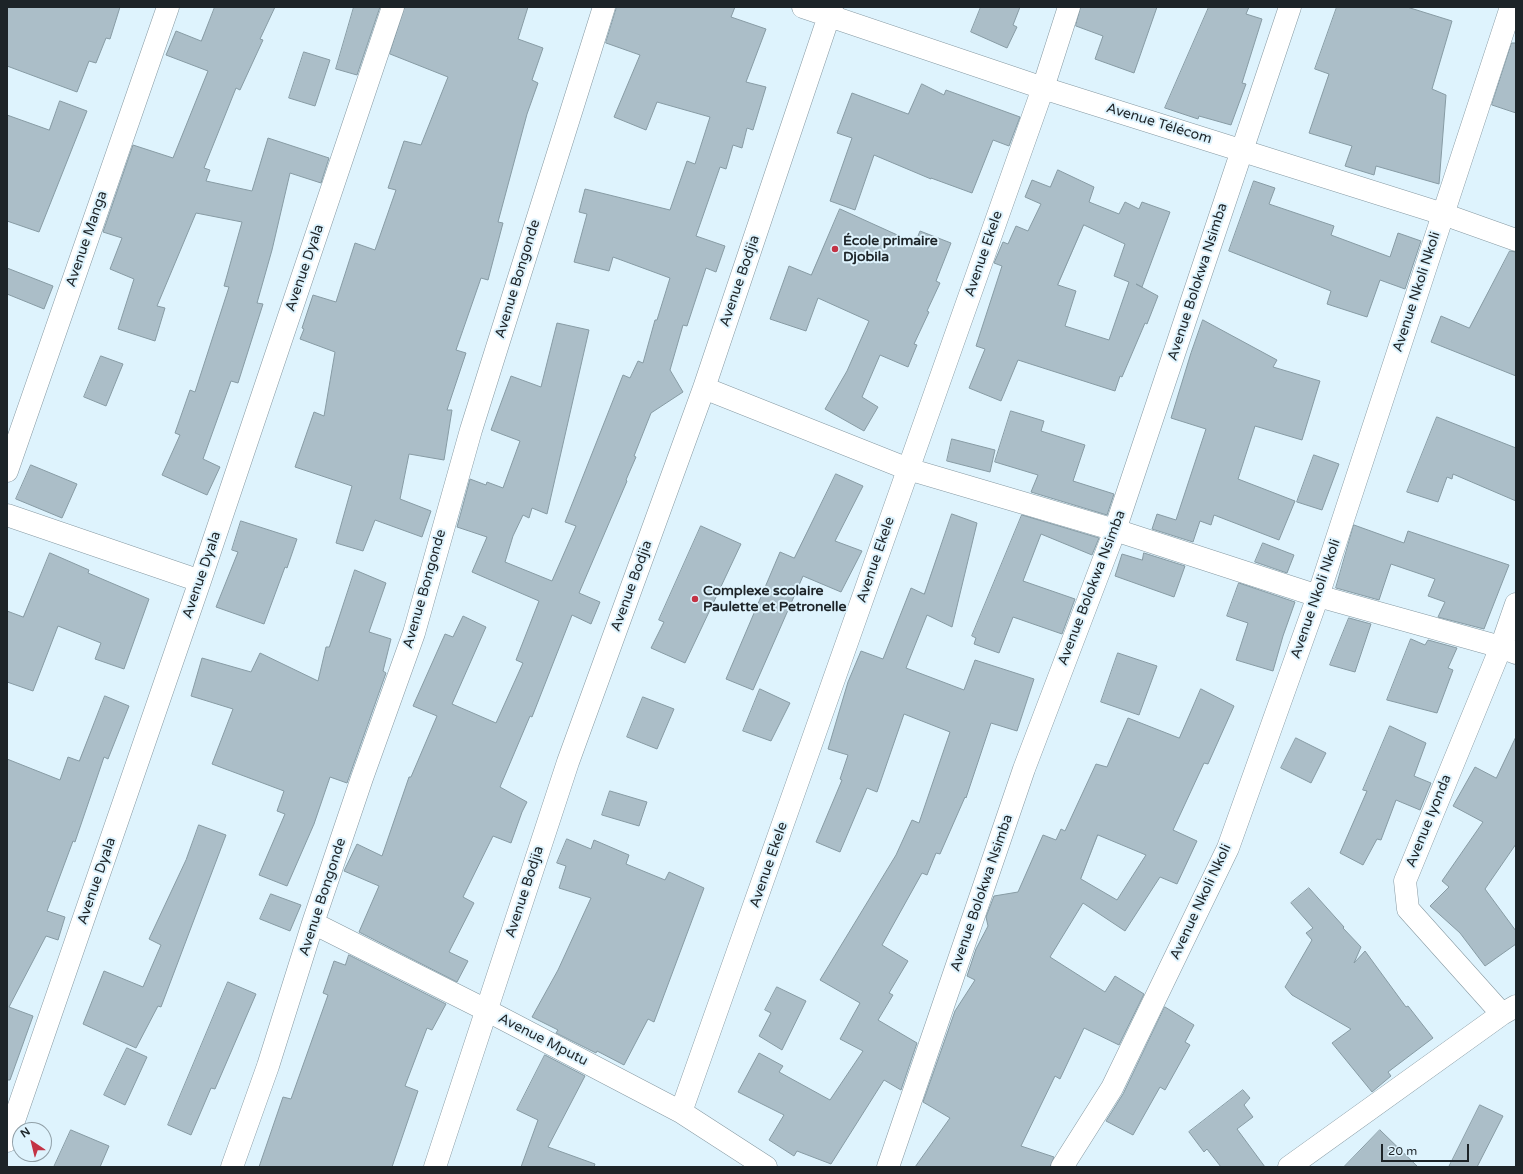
<!DOCTYPE html>
<html>
<head>
<meta charset="utf-8">
<style>
  body { margin:0 }
  #map { position:relative; width:1523px; height:1174px; overflow:hidden; background:#def3fd; font-family:"Varela Round",sans-serif }
  canvas { display:block }
  .frame { position:absolute; inset:0; border:8px solid #1d2428; pointer-events:none }
  .north { position:absolute; left:12px; top:1122px; width:40px; height:40px; box-sizing:border-box; background:#def3fd; border:1px solid #91a0a8; border-radius:50%; rotate:325deg; font-size:11px; font-weight:700; line-height:16px; text-align:center; color:#1d2428 }
  .north::after { content:''; display:block; margin:auto; width:14px; height:18px; background:#c33345; clip-path:polygon(50% 0,100% 100%,50% 72%,0 100%) }
  .scale { position:absolute; left:1381px; top:1144px; width:88px; height:18px; box-sizing:border-box; border:2px solid #1d2428; border-top:0; padding-left:5px; font-size:12px; line-height:14px; white-space:nowrap; color:#1d2428; -webkit-text-stroke:3px #def3fd; paint-order:stroke }
</style>
</head>
<body>
<div id="map">
<canvas width="1523" height="1174"></canvas>
<div class="frame"></div>
<div class="north">N</div>
<div class="scale">20 m</div>
</div>
<script>
const c = document.querySelector('canvas').getContext('2d');
c.lineJoin = 'round';
function fill(path, color) { c.fillStyle = color; c.fill(path, 'evenodd'); }
function stroke(path, color, width, dash) { c.strokeStyle = color; c.lineWidth = width; c.lineCap = dash ? 'butt' : 'round'; c.setLineDash(dash || []); c.stroke(path); }
function label(font, color, halo, rows, align = 'center') {
  c.font = font + ' "Varela Round",sans-serif'; c.lineWidth = 4; c.setLineDash([]); c.textBaseline = 'middle'; c.strokeStyle = halo; c.fillStyle = color; for (const [text, x, y, turn = 0] of rows) {
    c.save(); c.translate(x, y); c.rotate((+turn || 0) * Math.PI / 180); c.textAlign = isNaN(turn) ? turn : align; if (halo) c.strokeText(text, 0, 0); c.fillText(text, 0, 0); c.restore();
  }
}
const building = new Path2D(`
  M 7,7 L 120,7 L 110,39 L 106,38 L 96,63 L 89,61 L 77,92 L 7,66 Z
  M 215,7 L 275,7 L 260,39 L 263,40 L 240,90 L 236,88 L 204,168 L 210,170 L 206,181 L 252,191 L 268,138 L 329,158 L 321,183 L 290,173 L 272,250 L 257,303 L 263,304 L 238,383 L 231,381 L 203,459 L 220,467 L 207,495 L 162,475 L 180,435 L 175,433 L 190,390 L 195,392 L 229,287 L 224,286 L 242,222 L 196,213 L 157,306 L 165,308 L 155,341 L 118,329 L 134,279 L 110,269 L 122,238 L 103,232 L 133,145 L 173,158 L 208,71 L 166,55 L 176,31 L 201,41 Z
  M 354,7 L 380,7 L 357,75 L 336,69 Z
  M 405,7 L 528,7 L 518,39 L 543,48 L 532,80 L 538,83 L 527,114 L 498,222 L 503,223 L 488,280 L 481,278 L 456,350 L 466,353 L 447,410 L 452,410 L 444,460 L 409,454 L 400,499 L 431,511 L 422,537 L 375,520 L 363,551 L 336,543 L 352,486 L 295,467 L 314,412 L 324,416 L 335,352 L 300,339 L 304,329 L 302,328 L 313,295 L 336,302 L 355,243 L 375,250 L 396,190 L 388,188 L 404,141 L 421,145 L 448,77 L 390,54 Z
  M 617,7 L 735,7 L 731,17 L 766,29 L 746,82 L 766,87 L 753,130 L 747,128 L 742,148 L 733,145 L 726,169 L 720,167 L 696,236 L 725,246 L 716,272 L 706,268 L 687,326 L 683,325 L 670,370 L 683,392 L 651,413 L 634,456 L 636,457 L 626,480 L 627,481 L 579,593 L 600,602 L 591,624 L 572,615 L 532,717 L 530,716 L 500,787 L 527,802 L 522,812 L 511,843 L 493,836 L 463,897 L 474,903 L 449,952 L 468,961 L 457,982 L 359,932 L 379,886 L 344,871 L 357,844 L 382,856 L 409,777 L 411,777 L 437,716 L 413,706 L 445,634 L 453,637 L 463,616 L 486,627 L 452,704 L 496,723 L 523,663 L 516,660 L 539,601 L 472,572 L 487,537 L 457,527 L 470,479 L 486,485 L 487,482 L 503,488 L 520,441 L 491,430 L 511,376 L 541,387 L 557,323 L 589,330 L 547,514 L 532,508 L 529,518 L 523,515 L 513,536 L 505,562 L 552,581 L 576,526 L 565,522 L 623,375 L 630,378 L 638,361 L 643,363 L 655,320 L 657,320 L 670,278 L 613,257 L 609,271 L 574,262 L 587,214 L 579,212 L 585,189 L 670,210 L 687,161 L 695,164 L 710,117 L 657,102 L 646,130 L 614,117 L 640,55 L 606,43 Z
  M 981,7 L 1020,7 L 1013,25 L 1017,27 L 1007,48 L 971,32 Z
  M 1081,7 L 1157,7 L 1134,73 L 1095,59 L 1103,36 L 1076,26 Z
  M 1209,7 L 1249,7 L 1246,14 L 1262,19 L 1242,83 L 1246,84 L 1231,125 L 1199,116 L 1198,119 L 1165,108 Z
  M 1337,7 L 1407,7 L 1452,21 L 1432,89 L 1446,95 L 1439,184 L 1376,166 L 1374,175 L 1345,166 L 1352,146 L 1309,133 L 1329,74 L 1315,69 Z
  M 1512,43 L 1516,43 L 1516,113 L 1492,105 Z
  M 304,52 L 330,60 L 315,106 L 289,98 Z
  M 922,84 L 944,95 L 946,90 L 1020,117 L 1009,146 L 993,140 L 972,193 L 931,178 L 931,179 L 874,155 L 855,210 L 830,201 L 852,138 L 837,133 L 852,93 L 908,114 Z
  M 60,101 L 87,111 L 39,232 L 7,221 L 7,115 L 49,130 Z
  M 1058,170 L 1094,187 L 1089,202 L 1119,214 L 1125,202 L 1139,209 L 1142,202 L 1170,212 L 1142,287 L 1136,284 L 1158,296 L 1147,324 L 1145,323 L 1122,377 L 1120,376 L 1115,391 L 1018,360 L 1001,401 L 969,388 L 985,349 L 976,346 L 1002,266 L 994,263 L 1003,242 L 1008,244 L 1016,226 L 1028,231 L 1041,204 L 1025,197 L 1032,180 L 1050,187 ZM 1084,225 L 1125,244 L 1114,276 L 1129,282 L 1109,340 L 1065,326 L 1076,291 L 1058,285 Z
  M 1254,181 L 1275,188 L 1269,204 L 1334,226 L 1331,235 L 1390,257 L 1398,233 L 1421,241 L 1405,289 L 1380,280 L 1367,317 L 1327,304 L 1331,291 L 1229,251 Z
  M 840,209 L 915,243 L 920,231 L 951,243 L 936,281 L 940,283 L 927,311 L 929,312 L 914,344 L 917,345 L 908,367 L 880,355 L 862,397 L 878,407 L 864,431 L 825,409 L 847,371 L 869,321 L 818,298 L 806,331 L 770,319 L 789,266 L 811,275 Z
  M 1510,251 L 1516,252 L 1516,376 L 1431,342 L 1441,316 L 1469,328 Z
  M 7,268 L 53,286 L 44,309 L 7,294 Z
  M 1203,320 L 1277,360 L 1273,367 L 1320,381 L 1302,440 L 1255,426 L 1238,479 L 1295,501 L 1279,540 L 1214,515 L 1211,525 L 1200,521 L 1193,542 L 1152,529 L 1157,514 L 1176,520 L 1206,429 L 1171,418 L 1191,353 Z
  M 101,356 L 123,364 L 106,406 L 84,397 Z
  M 1011,411 L 1044,421 L 1041,431 L 1085,445 L 1073,481 L 1114,494 L 1107,515 L 1031,492 L 1038,475 L 995,462 Z
  M 1437,417 L 1516,448 L 1516,501 L 1453,474 L 1452,479 L 1447,477 L 1438,502 L 1407,492 Z
  M 952,439 L 995,450 L 990,472 L 947,461 Z
  M 1314,455 L 1339,464 L 1322,510 L 1297,502 Z
  M 31,465 L 77,484 L 62,518 L 16,499 Z
  M 836,474 L 863,486 L 835,541 L 862,551 L 841,592 L 803,576 L 753,690 L 726,679 L 780,552 L 794,558 Z
  M 952,514 L 977,523 L 952,627 L 927,615 L 906,668 L 964,690 L 975,660 L 1034,679 L 1017,731 L 991,723 L 966,798 L 965,797 L 940,854 L 936,853 L 927,875 L 922,873 L 882,945 L 908,961 L 889,993 L 893,995 L 878,1020 L 917,1043 L 901,1090 L 884,1080 L 831,1164 L 797,1151 L 794,1156 L 769,1140 L 784,1115 L 738,1092 L 759,1053 L 783,1066 L 779,1072 L 830,1100 L 863,1051 L 840,1039 L 860,1003 L 820,980 L 896,855 L 912,820 L 919,823 L 950,732 L 904,714 L 877,792 L 867,788 L 840,852 L 816,842 L 842,780 L 840,779 L 848,755 L 828,749 L 848,682 L 861,651 L 883,659 L 911,588 L 924,594 Z
  M 1022,515 L 1099,538 L 1092,555 L 1041,534 L 1023,581 L 1075,599 L 1062,634 L 1013,617 L 999,653 L 974,644 L 976,638 L 972,636 Z
  M 241,521 L 297,539 L 287,568 L 285,567 L 264,624 L 216,607 L 238,552 L 232,550 Z
  M 1354,525 L 1404,543 L 1408,531 L 1509,565 L 1484,629 L 1438,617 L 1445,602 L 1428,596 L 1435,579 L 1391,564 L 1379,600 L 1336,588 Z
  M 701,526 L 741,544 L 685,663 L 651,648 L 664,622 L 659,620 Z
  M 1263,543 L 1294,555 L 1287,573 L 1255,562 Z
  M 50,553 L 89,570 L 88,573 L 149,599 L 124,669 L 95,659 L 101,643 L 58,626 L 33,691 L 7,682 L 7,611 L 23,617 Z
  M 1144,553 L 1185,566 L 1174,597 L 1115,576 L 1122,554 L 1142,560 Z
  M 355,570 L 386,583 L 369,632 L 391,639 L 383,671 L 386,673 L 347,783 L 330,777 L 314,824 L 287,886 L 259,875 L 285,814 L 277,811 L 284,791 L 212,764 L 233,709 L 191,696 L 202,658 L 251,672 L 260,653 L 318,681 L 326,647 L 329,647 Z
  M 1239,583 L 1295,602 L 1283,636 L 1273,671 L 1236,660 L 1248,623 L 1227,616 Z
  M 1349,618 L 1371,624 L 1355,672 L 1330,665 Z
  M 1411,639 L 1425,645 L 1428,640 L 1457,648 L 1448,668 L 1453,670 L 1437,713 L 1387,700 Z
  M 1118,653 L 1157,666 L 1139,715 L 1101,702 Z
  M 760,689 L 790,703 L 771,741 L 743,731 Z
  M 1201,689 L 1234,706 L 1208,764 L 1204,763 L 1173,830 L 1197,841 L 1177,884 L 1160,877 L 1125,931 L 1083,903 L 1050,957 L 1105,992 L 1115,976 L 1144,994 L 1119,1045 L 1084,1028 L 1060,1079 L 1055,1076 L 1021,1146 L 1054,1157 L 1050,1167 L 915,1167 L 950,1118 L 923,1102 L 955,1011 L 975,980 L 967,976 L 976,949 L 988,926 L 986,917 L 994,896 L 1018,892 L 1043,835 L 1056,840 L 1061,829 L 1065,831 L 1096,764 L 1107,767 L 1128,718 L 1179,738 ZM 1098,835 L 1146,855 L 1117,900 L 1081,879 Z
  M 105,696 L 129,706 L 108,759 L 104,757 L 75,842 L 73,841 L 47,911 L 65,917 L 58,940 L 46,936 L 9,1007 L 33,1016 L 10,1080 L 7,1080 L 7,759 L 60,780 L 68,757 L 79,761 Z
  M 643,697 L 674,709 L 657,749 L 627,737 Z
  M 1390,726 L 1426,743 L 1414,776 L 1431,783 L 1420,810 L 1396,800 L 1381,840 L 1377,839 L 1363,865 L 1340,853 L 1367,791 L 1363,790 Z
  M 1516,737 L 1516,844 L 1485,889 L 1516,931 L 1516,944 L 1485,966 L 1460,933 L 1430,906 L 1449,887 L 1442,881 L 1483,822 L 1453,806 L 1475,767 L 1496,778 Z
  M 1296,738 L 1326,753 L 1311,783 L 1281,768 Z
  M 610,791 L 647,802 L 639,826 L 602,815 Z
  M 199,825 L 226,835 L 161,1007 L 158,1006 L 136,1048 L 83,1024 L 104,971 L 143,987 L 161,945 L 149,939 L 186,860 Z
  M 567,839 L 591,849 L 594,840 L 629,855 L 626,864 L 665,880 L 669,872 L 704,888 L 654,1022 L 648,1019 L 624,1065 L 597,1051 L 596,1053 L 556,1033 L 558,1030 L 532,1017 L 558,970 L 591,898 L 559,888 L 566,866 L 557,863 Z
  M 1309,888 L 1344,927 L 1343,928 L 1361,947 L 1354,963 L 1365,951 L 1406,1007 L 1408,1006 L 1433,1038 L 1388,1072 L 1391,1076 L 1372,1092 L 1332,1043 L 1351,1029 L 1292,995 L 1285,987 L 1312,940 L 1306,933 L 1313,928 L 1291,903 Z
  M 271,894 L 301,905 L 290,931 L 260,919 Z
  M 349,955 L 446,1004 L 432,1030 L 427,1028 L 405,1086 L 418,1091 L 392,1167 L 259,1167 L 283,1097 L 291,1099 L 328,995 L 323,993 L 334,961 L 345,965 Z
  M 228,982 L 256,994 L 215,1089 L 211,1088 L 191,1135 L 168,1125 Z
  M 777,987 L 806,1001 L 782,1050 L 759,1036 L 771,1013 L 765,1010 Z
  M 1165,1007 L 1194,1025 L 1185,1042 L 1190,1045 L 1165,1090 L 1160,1087 L 1133,1135 L 1106,1121 L 1123,1094 Z
  M 127,1048 L 147,1057 L 125,1105 L 104,1095 Z
  M 545,1055 L 585,1076 L 548,1147 L 595,1164 L 594,1167 L 521,1167 L 538,1120 L 517,1110 Z
  M 1243,1090 L 1250,1098 L 1244,1105 L 1253,1117 L 1237,1129 L 1265,1167 L 1221,1167 L 1207,1149 L 1204,1152 L 1189,1132 Z
  M 1480,1105 L 1503,1116 L 1477,1167 L 1449,1167 Z
  M 71,1130 L 109,1146 L 100,1167 L 54,1167 Z
  M 1380,1130 L 1418,1167 L 1344,1167 Z`);
fill(building, '#abbec8');
stroke(building, '#879ba4', 1);
const minor = new Path2D(`
  M 803,7 L 1043,88 L 1443,214 L 1516,240
  M 704,388 L 908,469 L 1115,530 L 1318,596 L 1501,647 L 1516,653
  M 7,471 L 168,7
  M 7,515 L 200,581
  M 313,923 L 486,1010 L 681,1112 L 766,1167
  M 1502,1014 L 1408,909 L 1405,881 L 1501,647 L 1516,604
  M 681,1112 L 1043,88 L 1069,7
  M 7,1141 L 200,581 L 393,7
  M 232,1167 L 268,1066 L 313,923 L 362,778 L 414,633 L 471,430 L 604,7
  M 435,1167 L 568,762 L 704,388 L 832,7
  M 888,1167 L 1024,769 L 1115,530 L 1290,7
  M 1062,1167 L 1112,1088 L 1228,848 L 1318,596 L 1511,7
  M 1289,1167 L 1502,1014 L 1516,1006`);
stroke(minor, '#8699a2', 23);
stroke(minor, '#fff', 22);
for (const [x, y, r, color] of [
  [835,249,4,"#c33345"],
  [695,599,4,"#c33345"]
]) { const dot = new Path2D(); dot.arc(x, y, r, 0, 2 * Math.PI); c.fillStyle = color; c.fill(dot); stroke(dot, '#def3fd', 1.5); }
label('14px', '#1d2428', '#def3fd', [
  ["Avenue Télécom",1159,124,17],
  ["Avenue Manga",87,239,-71],
  ["Avenue Ekele",984,254,-71],
  ["Avenue Dyala",305,268,-71],
  ["Avenue Bongonde",518,279,-73],
  ["Avenue Bodjia",740,281,-71],
  ["Avenue Bolokwa Nsimba",1198,282,-72],
  ["Avenue Nkoli Nkoli",1417,292,-72],
  ["Avenue Ekele",876,560,-71],
  ["Avenue Dyala",202,575,-71],
  ["Avenue Bodjia",632,586,-70],
  ["Avenue Bolokwa Nsimba",1092,588,-69],
  ["Avenue Bongonde",425,589,-74],
  ["Avenue Nkoli Nkoli",1316,599,-71],
  ["Avenue Iyonda",1429,821,-68],
  ["Avenue Ekele",769,865,-71],
  ["Avenue Dyala",97,881,-71],
  ["Avenue Bodjia",525,892,-72],
  ["Avenue Bolokwa Nsimba",982,893,-71],
  ["Avenue Bongonde",323,897,-72],
  ["Avenue Nkoli Nkoli",1201,902,-65],
  ["Avenue Mputu",543,1040,27]
]);
label('bold 14px', '#1d2428', '#def3fd', [
  ["École primaire",843,241],
  ["Djobila",843,257],
  ["Complexe scolaire",703,591],
  ["Paulette et Petronelle",703,607]
], 'left');
</script>
</body>
</html>
